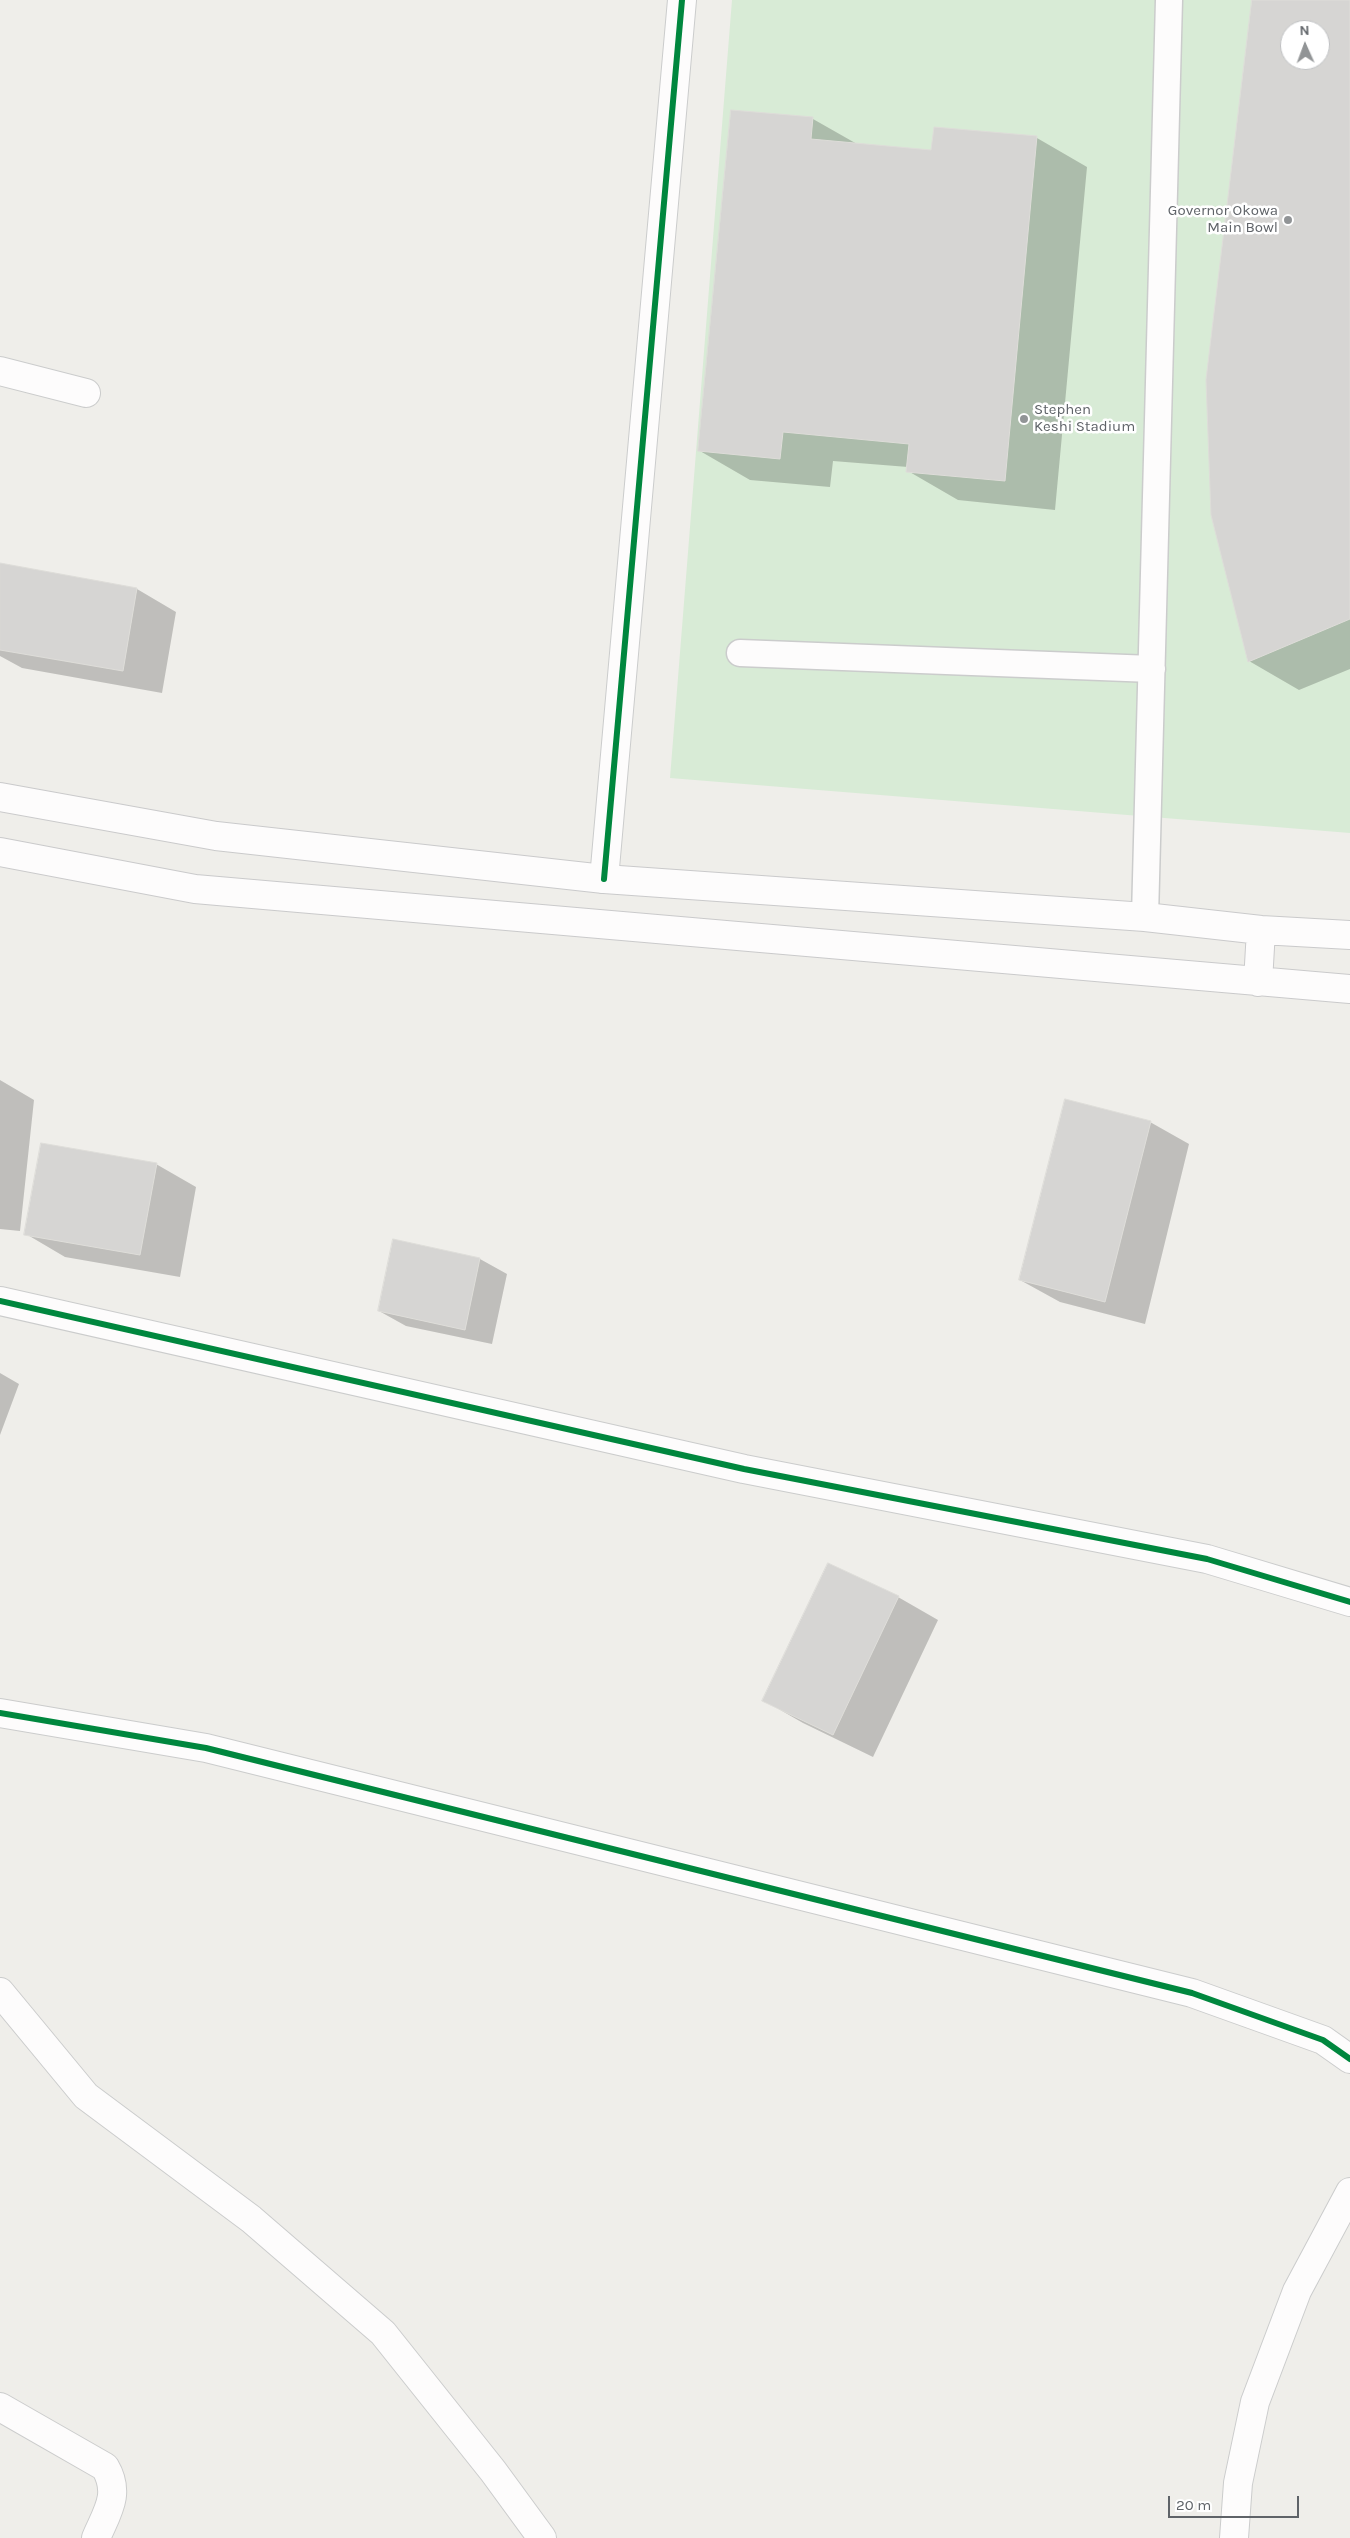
<!DOCTYPE html>
<html>
<head>
<meta charset="utf-8">
<style>
  body { margin:0 }
  #map { position:relative; width:1350px; height:2538px; overflow:hidden; background:#efeeea; font-family:Karla,sans-serif }
  canvas { display:block }
  .north { position:absolute; left:1280px; top:20px; width:50px; height:50px; box-sizing:border-box; background:#fff; border:1px solid #bfc1c3; border-radius:50%; rotate:358deg; font-size:14px; font-weight:700; line-height:20px; text-align:center; color:#5f6368 }
  .north::after { content:''; display:block; margin:auto; width:18px; height:22px; background:#919496; clip-path:polygon(50% 0,100% 100%,50% 72%,0 100%) }
  .scale { position:absolute; left:1168px; top:2496px; width:131px; height:22px; box-sizing:border-box; border:2px solid #5f6368; border-top:0; padding-left:6px; font-size:15px; line-height:18px; white-space:nowrap; color:#5f6368; -webkit-text-stroke:4px #fff; paint-order:stroke }
</style>
</head>
<body>
<div id="map">
<canvas width="1350" height="2538"></canvas>
<div class="north">N</div>
<div class="scale">20 m</div>
</div>
<script>
const c = document.querySelector('canvas').getContext('2d');
c.lineJoin = 'round';
function fill(path, color) { c.fillStyle = color; c.fill(path, 'evenodd'); }
function stroke(path, color, width, dash) { c.strokeStyle = color; c.lineWidth = width; c.lineCap = dash ? 'butt' : 'round'; c.setLineDash(dash || []); c.stroke(path); }
function label(font, color, halo, rows, align = 'center') {
  c.font = font + ' Karla,sans-serif'; c.lineWidth = 5; c.setLineDash([]); c.textBaseline = 'middle'; c.strokeStyle = halo; c.fillStyle = color; for (const [text, x, y, turn = 0] of rows) {
    c.save(); c.translate(x, y); c.rotate((+turn || 0) * Math.PI / 180); c.textAlign = isNaN(turn) ? turn : align; if (halo) c.strokeText(text, 0, 0); c.fillText(text, 0, 0); c.restore();
  }
}
fill(new Path2D(`
  M 732,0 L 1350,0 L 1350,833 L 670,778 ZM 1290,30 L 1320,30 L 1320,60 L 1290,60 Z`), '#d8ebd6');
fill(new Path2D(`
  M 1254,0 L 1350,0 L 1350,669 L 1299,690 L 1249,661 ZM 1290,30 L 1320,30 L 1320,60 L 1290,60 Z
  M 813,119 L 857,144 L 933,151 L 935,128 L 1037,138 L 1087,167 L 1055,510 L 958,500 L 908,471 L 908,467 L 833,461 L 830,487 L 750,480 L 700,451 Z
  M 0,565 L 137,589 L 176,612 L 162,693 L 22,668 L 0,656 Z
  M 0,1080 L 34,1100 L 20,1231 L 0,1229 Z
  M 1150,1122 L 1189,1144 L 1145,1324 L 1060,1302 L 1020,1280 Z
  M 156,1164 L 196,1187 L 180,1277 L 65,1257 L 26,1234 Z
  M 480,1259 L 507,1274 L 492,1344 L 406,1326 L 379,1311 Z
  M 0,1373 L 19,1384 L 0,1435 Z
  M 898,1597 L 938,1620 L 873,1757 L 803,1723 L 763,1700 Z`), '#0003');
const building = new Path2D(`
  M 1252,0 L 1350,0 L 1350,619 L 1248,662 L 1211,515 L 1206,380 ZM 1290,30 L 1320,30 L 1320,60 L 1290,60 Z
  M 731,110 L 813,117 L 811,139 L 931,150 L 934,127 L 1037,136 L 1005,481 L 906,472 L 909,444 L 783,432 L 780,459 L 698,451 Z
  M 0,563 L 137,588 L 123,671 L 0,650 Z
  M 1065,1099 L 1151,1121 L 1105,1302 L 1019,1280 Z
  M 41,1143 L 157,1163 L 140,1255 L 24,1235 Z
  M 393,1239 L 480,1258 L 465,1330 L 378,1311 Z
  M 828,1563 L 899,1596 L 833,1735 L 762,1701 Z`);
fill(building, '#d6d5d3');
stroke(building, '#deddd9', 1);
const service = new Path2D(`
  M 740,653 L 1152,669
  M 1145,917 L 1169,0`);
const minor = new Path2D(`
  M 0,371 L 86,393
  M 604,879 L 682,0
  M 0,1301 L 744,1469 L 1207,1559 L 1350,1602
  M 0,1713 L 206,1748 L 1192,1993 L 1323,2040 L 1350,2059
  M 0,1992 L 86,2096 L 251,2219 L 383,2333 L 493,2471 L 542,2538
  M 0,2407 L 105,2467 C 121,2494 107,2512 96,2538
  M 1234,2538 L 1238,2483 L 1255,2402 L 1297,2291 L 1350,2192`);
const secondary = new Path2D(`
  M 0,797 L 216,836 L 604,879 L 1145,917 L 1261,930 L 1350,935
  M 0,852 L 195,889 L 1350,989
  M 1258,982 L 1261,930`);
stroke(service, '#cbcccc', 29);
stroke(minor, '#cbcccc', 30);
stroke(secondary, '#cacacb', 30);
stroke(service, '#fdfcfc', 26);
stroke(minor, '#fdfcfc', 28);
stroke(secondary, '#fdfcfc', 28);
stroke(new Path2D(`
  M 604,879 L 682,0
  M 0,1301 L 744,1469 L 1207,1559 L 1350,1602
  M 0,1713 L 206,1748 L 1192,1993 L 1323,2040 L 1350,2059`), '#00873e', 6);
for (const [x, y, r, color] of [
  [1288,220,5,"#919496"],
  [1024,419,5,"#919496"]
]) { const dot = new Path2D(); dot.arc(x, y, r, 0, 2 * Math.PI); c.fillStyle = color; c.fill(dot); stroke(dot, '#fff', 2); }
label('15px', '#5f6368', '#fff', [
  ["Governor Okowa",1278,211],
  ["Main Bowl",1278,228],
  ["Stephen",1034,410,"left"],
  ["Keshi Stadium",1034,427,"left"]
], 'right');
</script>
</body>
</html>
